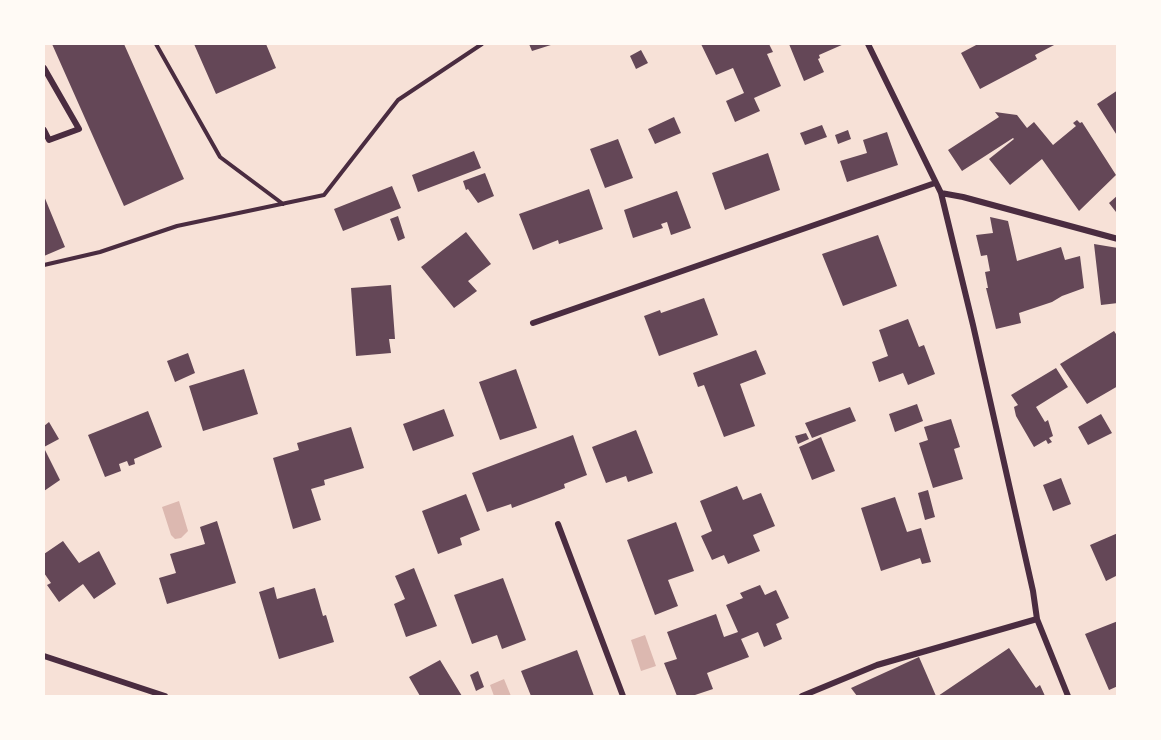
<!DOCTYPE html>
<html>
<head>
<meta charset="utf-8">
<style>
  body { margin:0 }
  #map { position:relative; width:1161px; height:740px; overflow:hidden; background:#f7e1d7; font-family:Rubik,sans-serif }
  canvas { display:block }
  .frame { position:absolute; inset:0; border:45px solid #fffaf5; pointer-events:none }
</style>
</head>
<body>
<div id="map">
<canvas width="1161" height="740"></canvas>
<div class="frame"></div>
</div>
<script>
const c = document.querySelector('canvas').getContext('2d');
c.lineJoin = 'round';
function fill(path, color) { c.fillStyle = color; c.fill(path, 'evenodd'); }
function stroke(path, color, width, dash) { c.strokeStyle = color; c.lineWidth = width; c.lineCap = dash ? 'butt' : 'round'; c.setLineDash(dash || []); c.stroke(path); }
fill(new Path2D(`
  M 179,501 L 188,531 L 181,538 L 175,539 L 171,535 L 162,507 Z
  M 645,635 L 656,666 L 641,671 L 631,640 Z
  M 504,679 L 511,696 L 494,696 L 490,685 Z`), '#dcb8b0');
fill(new Path2D(`
  M 52,44 L 124,44 L 184,179 L 124,206 Z
  M 194,44 L 266,44 L 276,68 L 216,94 Z
  M 529,44 L 554,44 L 532,51 Z
  M 701,44 L 769,44 L 773,52 L 767,54 L 781,86 L 754,98 L 760,111 L 735,122 L 726,101 L 744,93 L 733,68 L 716,75 Z
  M 789,44 L 844,44 L 819,55 L 820,58 L 818,59 L 824,72 L 804,81 Z
  M 978,44 L 1056,44 L 1035,55 L 1037,59 L 980,89 L 961,53 Z
  M 641,50 L 648,63 L 636,69 L 630,56 Z
  M 1118,90 L 1118,137 L 1097,104 Z
  M 995,112 L 1017,115 L 1027,128 L 1034,122 L 1053,145 L 1076,126 L 1073,123 L 1077,120 L 1080,123 L 1082,122 L 1116,175 L 1079,211 L 1042,159 L 1010,185 L 989,159 L 1014,139 L 1013,138 L 962,171 L 948,150 L 999,117 Z
  M 674,117 L 681,133 L 655,144 L 648,129 Z
  M 822,125 L 827,137 L 805,145 L 800,133 Z
  M 848,130 L 851,139 L 838,144 L 835,135 Z
  M 887,132 L 898,165 L 847,182 L 840,161 L 867,153 L 863,140 Z
  M 618,139 L 633,178 L 605,188 L 590,149 Z
  M 474,151 L 481,168 L 418,192 L 412,175 Z
  M 768,153 L 780,190 L 725,210 L 712,173 Z
  M 485,173 L 494,196 L 478,203 L 468,189 L 466,190 L 463,181 Z
  M 392,186 L 401,208 L 343,231 L 334,209 Z
  M 589,189 L 603,229 L 559,244 L 558,240 L 533,250 L 519,214 Z
  M 677,191 L 691,228 L 671,235 L 667,222 L 661,224 L 663,228 L 633,238 L 624,210 Z
  M 1118,195 L 1118,211 L 1116,212 L 1109,203 Z
  M 44,196 L 65,247 L 44,256 Z
  M 398,216 L 405,238 L 398,241 L 390,219 Z
  M 990,217 L 1008,221 L 1017,261 L 1061,247 L 1065,260 L 1080,256 L 1084,288 L 1062,296 L 1052,302 L 1019,313 L 1021,323 L 996,329 L 986,288 L 988,288 L 985,272 L 990,271 L 987,255 L 981,256 L 976,235 L 993,233 Z
  M 466,232 L 491,264 L 468,281 L 477,291 L 454,308 L 421,267 Z
  M 878,235 L 897,286 L 843,306 L 822,254 Z
  M 1094,244 L 1118,248 L 1118,303 L 1101,305 Z
  M 391,285 L 395,339 L 389,339 L 391,353 L 356,356 L 351,288 Z
  M 704,298 L 718,335 L 659,356 L 644,316 L 660,310 L 661,313 Z
  M 908,319 L 919,347 L 924,345 L 935,374 L 908,385 L 903,373 L 879,382 L 872,362 L 888,356 L 879,330 Z
  M 1114,331 L 1118,337 L 1118,386 L 1087,404 L 1060,364 Z
  M 756,350 L 766,374 L 740,384 L 755,426 L 724,437 L 704,385 L 698,387 L 693,373 Z
  M 188,353 L 195,373 L 175,382 L 167,361 Z
  M 1056,368 L 1068,387 L 1036,407 L 1045,422 L 1048,420 L 1053,436 L 1049,438 L 1052,442 L 1048,444 L 1046,440 L 1034,447 L 1016,416 L 1014,407 L 1018,405 L 1011,395 Z
  M 244,369 L 258,414 L 203,431 L 189,386 Z
  M 516,369 L 537,428 L 500,440 L 479,382 Z
  M 917,404 L 923,421 L 895,432 L 889,414 Z
  M 850,407 L 856,421 L 812,438 L 805,423 Z
  M 444,409 L 454,436 L 413,451 L 403,424 Z
  M 148,411 L 162,447 L 134,459 L 135,464 L 129,466 L 127,461 L 119,464 L 121,471 L 105,477 L 88,435 Z
  M 1101,414 L 1112,433 L 1088,445 L 1078,427 Z
  M 951,419 L 960,447 L 954,449 L 963,479 L 933,488 L 919,443 L 928,440 L 924,427 Z
  M 49,422 L 59,439 L 44,447 L 44,426 Z
  M 351,427 L 364,468 L 324,480 L 325,485 L 311,489 L 321,520 L 293,529 L 273,458 L 299,450 L 297,443 Z
  M 636,430 L 653,473 L 628,482 L 626,476 L 606,483 L 592,447 Z
  M 806,433 L 809,439 L 798,444 L 795,436 Z
  M 573,435 L 587,475 L 564,484 L 565,488 L 539,498 L 512,508 L 511,504 L 487,512 L 472,473 Z
  M 821,437 L 835,471 L 812,480 L 799,447 Z
  M 44,448 L 60,480 L 44,491 Z
  M 1061,478 L 1071,504 L 1053,511 L 1043,485 Z
  M 737,486 L 743,500 L 761,493 L 775,526 L 753,535 L 760,551 L 728,564 L 724,555 L 712,560 L 701,536 L 712,531 L 700,501 Z
  M 928,490 L 935,517 L 925,520 L 918,493 Z
  M 466,494 L 480,530 L 460,538 L 462,545 L 438,554 L 422,511 Z
  M 895,497 L 907,532 L 921,528 L 931,562 L 922,564 L 920,558 L 881,571 L 861,508 Z
  M 217,521 L 236,583 L 167,604 L 159,578 L 176,573 L 170,554 L 205,544 L 200,527 Z
  M 676,522 L 694,571 L 668,580 L 678,606 L 655,615 L 627,540 Z
  M 1118,533 L 1118,575 L 1106,581 L 1090,545 Z
  M 63,541 L 79,563 L 99,551 L 116,584 L 94,599 L 83,584 L 59,602 L 47,585 L 51,583 L 44,573 L 44,554 Z
  M 414,568 L 437,626 L 406,637 L 394,604 L 405,599 L 395,576 Z
  M 503,578 L 526,640 L 502,649 L 497,635 L 472,644 L 454,595 Z
  M 760,585 L 765,595 L 776,590 L 789,618 L 776,624 L 782,639 L 764,647 L 758,632 L 741,639 L 749,657 L 707,673 L 713,689 L 692,696 L 677,696 L 664,663 L 677,659 L 667,632 L 716,614 L 724,637 L 738,632 L 726,605 L 743,598 L 740,593 Z
  M 274,587 L 277,599 L 315,588 L 323,616 L 326,615 L 334,642 L 279,659 L 259,592 Z
  M 1118,621 L 1118,686 L 1109,690 L 1085,634 Z
  M 1009,648 L 1036,688 L 1040,685 L 1045,696 L 938,696 Z
  M 577,650 L 594,696 L 531,696 L 521,671 Z
  M 919,657 L 936,696 L 857,696 L 851,688 Z
  M 440,660 L 462,696 L 420,696 L 409,677 Z
  M 478,671 L 484,687 L 476,691 L 470,675 Z`), '#644757');
stroke(new Path2D(`
  M 156,44 L 220,157 L 283,204
  M 44,265 L 100,252 L 177,226 L 324,195 L 398,100 L 482,44`), '#4a2c40', 4);
stroke(new Path2D(`
  M 868,44 L 941,193 L 973,325 L 1033,591 L 1037,619 L 1068,696
  M 44,68 L 79,129 L 49,140 L 44,130
  M 941,193 L 963,197 L 1118,239
  M 533,323 L 935,183
  M 558,524 L 623,696
  M 44,656 L 165,696
  M 802,696 L 877,665 L 1037,619`), '#4a2c40', 6);
</script>
</body>
</html>
